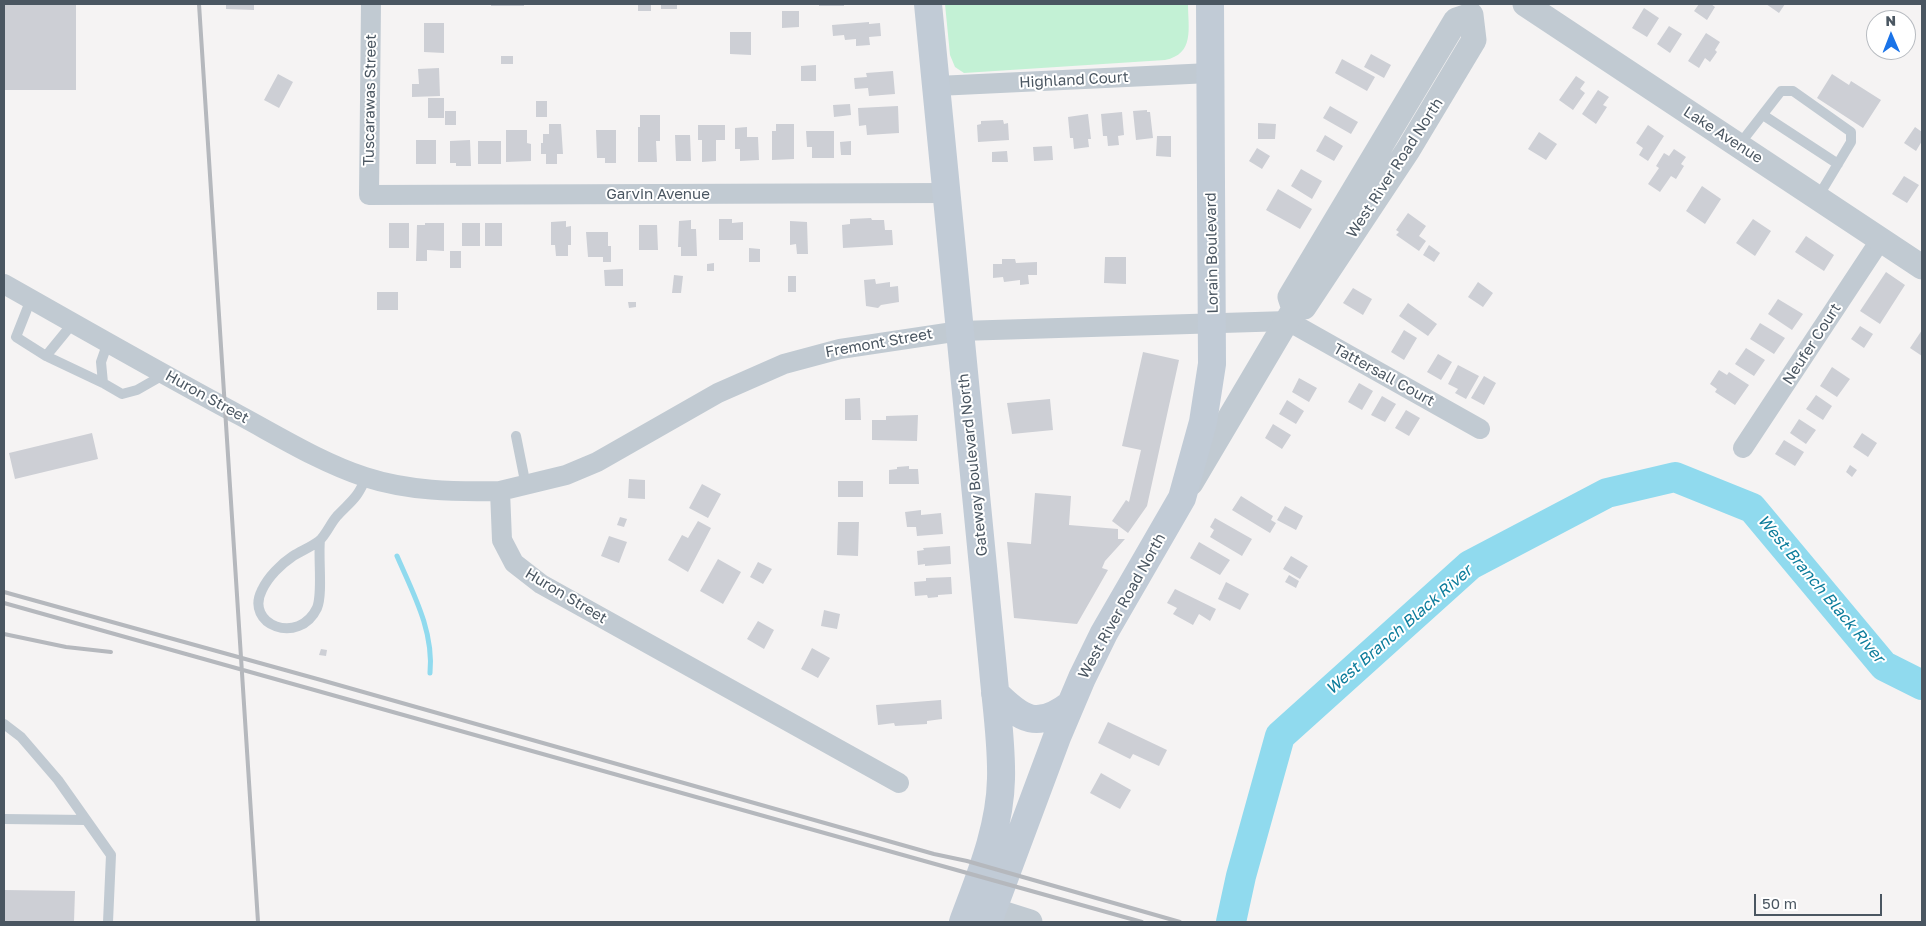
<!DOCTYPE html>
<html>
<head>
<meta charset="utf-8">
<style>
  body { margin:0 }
  #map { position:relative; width:1926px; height:926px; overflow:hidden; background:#f5f3f3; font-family:"Golos Text",sans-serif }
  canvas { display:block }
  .frame { position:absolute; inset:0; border:5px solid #4a5661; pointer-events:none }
  .north { position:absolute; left:1866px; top:10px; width:50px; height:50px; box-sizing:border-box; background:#fff; border:1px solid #b7bbc0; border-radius:50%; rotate:359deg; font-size:14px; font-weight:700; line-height:20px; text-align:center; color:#4a5661 }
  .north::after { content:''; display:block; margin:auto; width:18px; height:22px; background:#1a73e8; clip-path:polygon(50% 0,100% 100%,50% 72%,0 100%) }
  .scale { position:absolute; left:1754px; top:894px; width:128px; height:22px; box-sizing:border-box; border:2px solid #4a5661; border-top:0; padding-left:6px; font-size:15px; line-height:18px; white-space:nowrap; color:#4a5661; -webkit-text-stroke:4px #fff; paint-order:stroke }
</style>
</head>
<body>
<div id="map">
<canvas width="1926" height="926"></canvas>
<div class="frame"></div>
<div class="north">N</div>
<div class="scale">50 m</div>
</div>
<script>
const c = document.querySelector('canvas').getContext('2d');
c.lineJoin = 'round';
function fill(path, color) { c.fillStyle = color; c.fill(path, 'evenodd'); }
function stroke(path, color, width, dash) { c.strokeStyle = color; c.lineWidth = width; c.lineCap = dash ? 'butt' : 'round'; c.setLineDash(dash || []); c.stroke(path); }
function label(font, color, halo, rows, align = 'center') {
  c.font = font + ' "Golos Text",sans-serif'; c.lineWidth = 4; c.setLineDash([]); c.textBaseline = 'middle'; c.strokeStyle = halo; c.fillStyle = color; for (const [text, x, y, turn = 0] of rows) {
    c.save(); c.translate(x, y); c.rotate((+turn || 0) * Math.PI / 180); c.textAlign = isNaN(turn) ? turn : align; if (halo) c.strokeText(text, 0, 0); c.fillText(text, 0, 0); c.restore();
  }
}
fill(new Path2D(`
  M 945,4 L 1188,4 C 1188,28 1195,54 1165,60 L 964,73 L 955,67 L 950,55 Z`), '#c3f1d5');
stroke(new Path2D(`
  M 397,556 C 413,593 434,631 430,673`), '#90daee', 5);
stroke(new Path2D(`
  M 1231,922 L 1241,876 L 1280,736 L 1470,565 L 1607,493 L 1675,477 L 1752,508 L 1884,666 L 1922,685`), '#90daee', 30);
fill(new Path2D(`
  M 4,4 L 76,4 L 76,90 L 4,90 Z
  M 226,4 L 254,4 L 254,10 L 226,9 Z
  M 491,4 L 524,4 L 524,6 L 491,6 Z
  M 638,4 L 651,4 L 651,11 L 638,11 Z
  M 661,4 L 677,4 L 677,9 L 661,9 Z
  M 819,4 L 844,4 L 844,6 L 819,6 Z
  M 1699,4 L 1711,4 L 1715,7 L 1707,20 L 1694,11 Z
  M 1766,4 L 1785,4 L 1779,13 Z
  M 1644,8 L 1659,18 L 1647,37 L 1632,28 Z
  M 782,11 L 799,11 L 799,27 L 782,28 Z
  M 869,22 L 869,24 L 880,23 L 881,36 L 869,37 L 870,45 L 856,46 L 856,39 L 845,40 L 844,35 L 833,36 L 832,25 Z
  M 424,23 L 444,23 L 444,53 L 424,52 Z
  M 1669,26 L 1682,34 L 1670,53 L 1657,44 Z
  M 730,32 L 751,32 L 751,55 L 730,54 Z
  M 1706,33 L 1720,42 L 1715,50 L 1717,52 L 1710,62 L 1705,58 L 1699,68 L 1688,61 Z
  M 1371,54 L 1391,65 L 1384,78 L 1364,67 Z
  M 501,56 L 513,56 L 513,64 L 501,64 Z
  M 1342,59 L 1375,77 L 1367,91 L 1335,73 Z
  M 816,65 L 816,81 L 801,81 L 801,66 Z
  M 439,68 L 440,96 L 412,97 L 412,84 L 419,84 L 418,69 Z
  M 893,71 L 895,94 L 869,96 L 868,88 L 855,89 L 854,78 L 867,77 L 866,73 Z
  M 278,74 L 293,82 L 279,108 L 264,100 Z
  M 1832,74 L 1849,85 L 1851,81 L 1881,100 L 1863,128 L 1817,98 Z
  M 1576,76 L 1585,82 L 1580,89 L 1585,93 L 1573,110 L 1559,100 Z
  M 1598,90 L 1609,97 L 1603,105 L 1607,107 L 1596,124 L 1582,114 Z
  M 428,98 L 444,98 L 444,118 L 428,118 Z
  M 536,101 L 547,101 L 547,117 L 536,117 Z
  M 850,104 L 851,115 L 834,117 L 833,105 Z
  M 898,106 L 899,133 L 867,135 L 866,125 L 859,126 L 858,108 Z
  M 1330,106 L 1358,122 L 1351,134 L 1323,118 Z
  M 1147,110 L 1147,112 L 1150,112 L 1153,138 L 1136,140 L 1133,111 Z
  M 445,111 L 456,111 L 456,125 L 445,125 Z
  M 1122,112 L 1124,135 L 1118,136 L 1119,145 L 1108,146 L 1107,136 L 1103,136 L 1101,114 Z
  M 1088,114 L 1091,139 L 1088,139 L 1089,147 L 1074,149 L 1073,138 L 1070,138 L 1068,117 Z
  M 640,115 L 660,115 L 660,141 L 656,141 L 657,162 L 638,162 L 638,127 L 640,127 Z
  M 1003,120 L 1004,124 L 1008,123 L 1009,140 L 978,142 L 977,125 L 981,124 L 981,121 Z
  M 1258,123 L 1276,124 L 1275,139 L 1258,139 Z
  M 549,124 L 561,124 L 563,154 L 557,154 L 557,164 L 546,164 L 546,154 L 541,154 L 541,143 L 543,143 L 543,134 L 549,134 Z
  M 776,124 L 794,124 L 794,159 L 772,160 L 772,131 L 776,131 Z
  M 698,125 L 725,125 L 725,140 L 716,140 L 716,161 L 702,162 L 702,140 L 698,140 Z
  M 1648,125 L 1664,136 L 1648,161 L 1639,155 L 1643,148 L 1636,143 Z
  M 747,127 L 747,137 L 758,137 L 759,160 L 740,161 L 740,149 L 735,149 L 735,128 Z
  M 1915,127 L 1922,132 L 1922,141 L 1916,151 L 1904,143 Z
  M 506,130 L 527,130 L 527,143 L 531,144 L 531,161 L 506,162 Z
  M 596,130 L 616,130 L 616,163 L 605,163 L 605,158 L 597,158 Z
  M 806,131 L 834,131 L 834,158 L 812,158 L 812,147 L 807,147 Z
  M 1539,132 L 1557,144 L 1546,160 L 1528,149 Z
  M 675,135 L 690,135 L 691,161 L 676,161 Z
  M 1325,135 L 1343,146 L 1334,161 L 1316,151 Z
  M 1157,136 L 1171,136 L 1171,157 L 1156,156 Z
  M 416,140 L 436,140 L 436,164 L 416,164 Z
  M 470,140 L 471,166 L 456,166 L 456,163 L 450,163 L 450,141 Z
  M 478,141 L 501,141 L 501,164 L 478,164 Z
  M 851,141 L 851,155 L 841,155 L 840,142 Z
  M 1052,146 L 1053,160 L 1034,161 L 1033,147 Z
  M 1257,148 L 1270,156 L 1262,169 L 1249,161 Z
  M 1674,149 L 1686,157 L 1681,164 L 1684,166 L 1676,179 L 1671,176 L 1660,192 L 1648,184 L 1659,168 L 1656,166 L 1664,153 L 1669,156 Z
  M 1007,151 L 1008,162 L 992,162 L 992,152 Z
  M 1301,169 L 1322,181 L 1312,199 L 1291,186 Z
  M 1904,176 L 1919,185 L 1907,203 L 1892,194 Z
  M 1702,186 L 1721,199 L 1705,224 L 1686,211 Z
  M 1278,189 L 1312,209 L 1300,229 L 1266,210 Z
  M 1408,213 L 1426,226 L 1419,236 L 1426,241 L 1419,251 L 1396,235 L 1399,232 L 1396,230 Z
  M 871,218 L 872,220 L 884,220 L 885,230 L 892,230 L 893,245 L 843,248 L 842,225 L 850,224 L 850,219 Z
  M 719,219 L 732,219 L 732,223 L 743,222 L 743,240 L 719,240 Z
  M 1753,219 L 1771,231 L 1755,256 L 1736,243 Z
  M 691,220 L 691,229 L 696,229 L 697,256 L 681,256 L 681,247 L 678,247 L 679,221 Z
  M 566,221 L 566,227 L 571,226 L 571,245 L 568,245 L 568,256 L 556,256 L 555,245 L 551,245 L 551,222 Z
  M 790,221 L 807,222 L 808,254 L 797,254 L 796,244 L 790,245 Z
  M 389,223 L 409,223 L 409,248 L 389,248 Z
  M 425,223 L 444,223 L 444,251 L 427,250 L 427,261 L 416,261 L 417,225 L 425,225 Z
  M 462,223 L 480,223 L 480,246 L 462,246 Z
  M 485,223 L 502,223 L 502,246 L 485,246 Z
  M 639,225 L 657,225 L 658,250 L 639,250 Z
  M 586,232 L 608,232 L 608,246 L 611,246 L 611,262 L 603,262 L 603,257 L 588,257 Z
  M 1806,236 L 1834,255 L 1824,271 L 1795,252 Z
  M 1429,245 L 1440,253 L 1434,262 L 1423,255 Z
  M 749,248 L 760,249 L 760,262 L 749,262 Z
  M 450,251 L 461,251 L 461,268 L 450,268 Z
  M 1105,257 L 1126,257 L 1126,284 L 1104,283 Z
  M 1002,259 L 1015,259 L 1016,263 L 1037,262 L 1037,275 L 1028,275 L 1029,284 L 1020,285 L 1020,280 L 1004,282 L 1003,277 L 993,278 L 993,264 L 1002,264 Z
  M 714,263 L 714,271 L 707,271 L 707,264 Z
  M 623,269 L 623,286 L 605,286 L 604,270 Z
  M 1886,272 L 1905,285 L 1880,324 L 1860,311 Z
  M 674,275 L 683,276 L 681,293 L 672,293 Z
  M 788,276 L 796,276 L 796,292 L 788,292 Z
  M 875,279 L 876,284 L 890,282 L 890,287 L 898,286 L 899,302 L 881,305 L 878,308 L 866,306 L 864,280 Z
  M 1478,282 L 1493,293 L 1483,307 L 1468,297 Z
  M 1353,288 L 1372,299 L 1363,315 L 1343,303 Z
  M 377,292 L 398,292 L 398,310 L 377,310 Z
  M 1778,299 L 1803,314 L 1792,330 L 1768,314 Z
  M 628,302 L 636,302 L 636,307 L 629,308 Z
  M 1408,303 L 1437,324 L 1428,336 L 1399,316 Z
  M 1760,323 L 1785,338 L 1774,354 L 1750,339 Z
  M 1860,326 L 1873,334 L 1864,348 L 1851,339 Z
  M 1404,330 L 1417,338 L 1404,360 L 1391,352 Z
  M 1922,330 L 1922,356 L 1910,348 Z
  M 1746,348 L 1765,360 L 1754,376 L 1735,364 Z
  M 1143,352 L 1179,360 L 1147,506 L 1128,533 L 1112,521 L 1126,500 L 1129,502 L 1141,450 L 1122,446 Z
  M 1438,354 L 1452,362 L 1441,380 L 1427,372 Z
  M 1458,365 L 1479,376 L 1466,399 L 1455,393 L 1458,389 L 1448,384 Z
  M 1832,367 L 1850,379 L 1837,397 L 1820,386 Z
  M 1719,370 L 1727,375 L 1729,372 L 1749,385 L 1735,405 L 1715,392 L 1717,389 L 1710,384 Z
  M 1484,376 L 1496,383 L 1484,405 L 1471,398 Z
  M 1299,378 L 1317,388 L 1309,402 L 1292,392 Z
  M 1359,383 L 1373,391 L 1362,410 L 1348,402 Z
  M 1816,395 L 1832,406 L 1823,420 L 1806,409 Z
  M 1382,396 L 1396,404 L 1385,422 L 1371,415 Z
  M 860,398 L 861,420 L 845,420 L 845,399 Z
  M 1050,399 L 1053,430 L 1012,434 L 1007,403 Z
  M 1287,400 L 1304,411 L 1296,424 L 1279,414 Z
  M 1406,410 L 1420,418 L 1409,436 L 1395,428 Z
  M 918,415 L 917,441 L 872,440 L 872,420 L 886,420 L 886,416 Z
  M 1799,419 L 1816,430 L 1806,444 L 1790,433 Z
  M 1273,424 L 1291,435 L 1282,449 L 1265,438 Z
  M 92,433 L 98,459 L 15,479 L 9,453 Z
  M 1862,433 L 1877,443 L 1868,457 L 1853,447 Z
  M 1784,440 L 1804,452 L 1795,466 L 1775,454 Z
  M 1850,465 L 1857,470 L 1852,477 L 1846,472 Z
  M 909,466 L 909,469 L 918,469 L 919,484 L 889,484 L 889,470 L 897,469 L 897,467 Z
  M 629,479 L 645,480 L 645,499 L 628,498 Z
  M 838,481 L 863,481 L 863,497 L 838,497 Z
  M 702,484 L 721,494 L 708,518 L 689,508 Z
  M 1035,493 L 1071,496 L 1069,525 L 1118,529 L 1118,539 L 1125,539 L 1105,561 L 1102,568 L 1108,570 L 1077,624 L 1014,618 L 1007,542 L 1031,544 Z
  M 1241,496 L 1273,516 L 1271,520 L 1276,523 L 1270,533 L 1232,510 Z
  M 1285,506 L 1303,516 L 1296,530 L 1277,520 Z
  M 921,510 L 921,515 L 941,513 L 943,534 L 917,536 L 916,527 L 907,527 L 905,512 Z
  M 620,517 L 627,519 L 624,527 L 617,525 Z
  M 1215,518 L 1252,539 L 1242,556 L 1210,537 L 1214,530 L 1210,527 Z
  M 698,521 L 711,528 L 688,572 L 668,560 L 682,535 L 688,538 Z
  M 838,522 L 859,522 L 858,556 L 837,555 Z
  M 609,536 L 627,542 L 619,563 L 601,556 Z
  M 1199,542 L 1230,560 L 1220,575 L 1190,558 Z
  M 950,546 L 951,564 L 925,566 L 925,564 L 918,565 L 917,551 L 924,550 L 923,548 Z
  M 1291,556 L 1308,566 L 1300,579 L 1283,569 Z
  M 718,559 L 741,572 L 723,604 L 700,591 Z
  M 758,562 L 772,569 L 763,584 L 750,577 Z
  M 1289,575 L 1299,581 L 1296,588 L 1285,582 Z
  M 951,577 L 952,594 L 938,595 L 938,597 L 928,598 L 927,595 L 915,596 L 914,582 L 926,581 L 926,578 Z
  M 1226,582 L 1249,594 L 1240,610 L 1218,599 Z
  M 1175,589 L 1216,609 L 1210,621 L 1199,614 L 1193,625 L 1173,614 L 1177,608 L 1167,603 Z
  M 824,610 L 840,614 L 837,629 L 821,626 Z
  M 758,621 L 774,630 L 764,649 L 747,639 Z
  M 812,648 L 830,658 L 818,678 L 801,669 Z
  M 321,649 L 327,650 L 326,656 L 319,655 Z
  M 941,700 L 942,719 L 927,721 L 927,724 L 895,726 L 894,723 L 878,725 L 876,705 Z
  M 1108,722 L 1167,750 L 1159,766 L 1133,754 L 1130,759 L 1098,743 Z
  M 1101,773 L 1131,790 L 1120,809 L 1090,793 Z
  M 4,890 L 75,891 L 74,922 L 4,922 Z`), '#cdcfd5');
stroke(new Path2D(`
  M 1763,115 L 1838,164
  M 1739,145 L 1781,91 L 1793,91 L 1851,132 L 1851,142 L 1818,197
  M 31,299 L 16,337 L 46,356 L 73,323
  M 108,342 L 101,362 L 103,383 L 122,394 L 137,390 L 165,374
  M 46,356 L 103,383
  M 516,436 L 526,486
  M 320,540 C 318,558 323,594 317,608 C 299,646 244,625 262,590 C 268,577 281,564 293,556 C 301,551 311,547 319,541 C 326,535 330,524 337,516 C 351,501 358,498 366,477
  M 4,724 L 21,737 L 58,780 L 111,855 L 108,922
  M 4,819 L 86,820`), '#c1cad2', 10);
stroke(new Path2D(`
  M 371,4 L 369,195 L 947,193
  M 937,86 L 1210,73
  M 4,284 C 82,328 160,373 239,415 C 280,437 320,462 365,477 C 408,491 454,492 500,491 L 502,540 L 514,563 L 541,584 L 899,783
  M 1743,448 L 1881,239
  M 500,491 L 566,475 L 597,462 L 718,393 L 784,364 L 840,349 L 960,331 L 1288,321 L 1480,429`), '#c1cad2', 20);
stroke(new Path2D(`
  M 1525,4 L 1922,267
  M 1191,483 L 1294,309 L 1290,297 L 1456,20 L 1471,15 L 1474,40 L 1408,150 L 1304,307 L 1294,309
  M 973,904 L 1030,922`), '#c1cad2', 25);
stroke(new Path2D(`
  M 928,4 L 993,669 C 996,705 1002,743 1001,779 C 1000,829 980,876 963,922
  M 995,693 C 1022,720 1037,730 1071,704
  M 988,922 L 1057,737 L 1082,678 L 1104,633 L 1182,498 L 1203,422 L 1212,364 L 1210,4`), '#c1cbd6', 28);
stroke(new Path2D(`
  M 199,4 L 258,922
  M 4,592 L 321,680 L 934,854 L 967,861 L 1180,922
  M 4,603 L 1142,922
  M 4,634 L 66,647 L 111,652`), '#b5b8bd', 4);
label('15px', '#4a5661', '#fff', [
  ["Highland Court",1074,80,-3],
  ["Tuscarawas Street",370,100,-89],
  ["Lake Avenue",1723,135,33],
  ["West River Road North",1395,168,-57],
  ["Garvin Avenue",658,194],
  ["Lorain Boulevard",1212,253,-91],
  ["Fremont Street",879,343,-10],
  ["Neufer Court",1812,344,-57],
  ["Tattersall Court",1384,375,29],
  ["Huron Street",207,397,29],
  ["Gateway Boulevard North",973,465,-96],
  ["Huron Street",566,596,31],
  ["West River Road North",1122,606,-61]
]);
label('italic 16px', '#0c7c9b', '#fff', [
  ["West Branch Black River",1821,589,50],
  ["West Branch Black River",1399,630,-41]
]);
</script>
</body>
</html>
